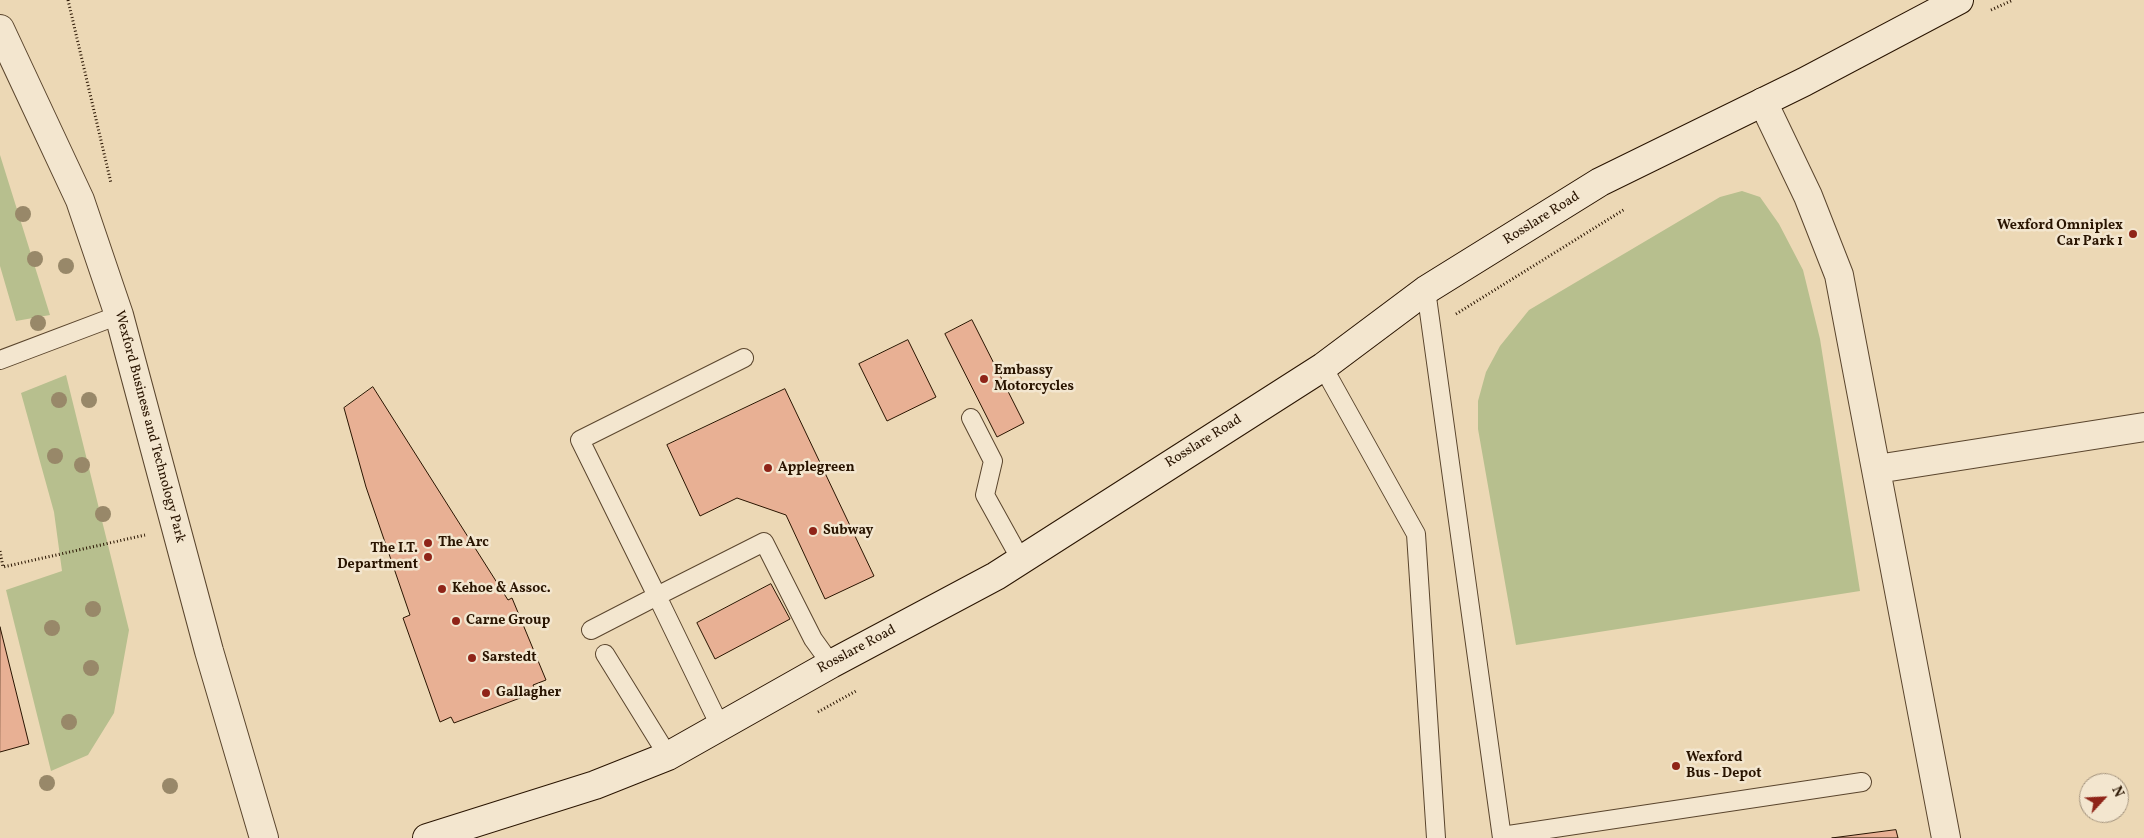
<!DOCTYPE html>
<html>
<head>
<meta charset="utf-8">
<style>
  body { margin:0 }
  #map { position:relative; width:2144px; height:838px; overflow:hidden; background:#ecd8b5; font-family:Vollkorn,serif }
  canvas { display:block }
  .north { position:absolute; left:2079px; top:773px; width:50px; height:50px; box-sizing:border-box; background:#f3e6cf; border:1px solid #a2927c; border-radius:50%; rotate:65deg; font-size:14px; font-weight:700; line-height:20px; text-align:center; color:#291400 }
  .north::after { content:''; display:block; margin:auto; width:18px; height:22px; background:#8f2418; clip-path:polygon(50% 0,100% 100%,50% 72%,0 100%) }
</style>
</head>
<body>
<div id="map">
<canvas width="2144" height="838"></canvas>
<div class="north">N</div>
</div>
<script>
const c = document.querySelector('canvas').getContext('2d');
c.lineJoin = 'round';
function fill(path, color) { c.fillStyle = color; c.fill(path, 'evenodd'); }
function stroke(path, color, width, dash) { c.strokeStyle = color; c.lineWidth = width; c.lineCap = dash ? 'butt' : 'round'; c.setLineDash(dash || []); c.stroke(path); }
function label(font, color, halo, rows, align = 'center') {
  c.font = font + ' Vollkorn,serif'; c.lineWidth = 5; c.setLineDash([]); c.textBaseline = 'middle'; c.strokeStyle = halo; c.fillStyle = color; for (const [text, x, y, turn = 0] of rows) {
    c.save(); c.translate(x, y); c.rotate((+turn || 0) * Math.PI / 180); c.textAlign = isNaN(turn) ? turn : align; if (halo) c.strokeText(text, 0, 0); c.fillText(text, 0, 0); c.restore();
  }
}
fill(new Path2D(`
  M 0,155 L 50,315 L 16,321 L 0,266 Z
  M 1742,191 L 1760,197 L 1779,224 L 1803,270 L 1820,339 L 1860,591 L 1516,645 L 1478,429 L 1478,401 L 1486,372 L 1500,346 L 1529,310 L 1720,197 Z
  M 66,375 L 129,630 L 114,713 L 88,755 L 51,771 L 6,590 L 62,571 L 54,512 L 21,393 Z`), '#b7bf8e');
const building = new Path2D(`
  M 972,320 L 1024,423 L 997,437 L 945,334 Z
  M 908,340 L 936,397 L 887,421 L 859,364 Z
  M 373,387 L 508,600 L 512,598 L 546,680 L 533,685 L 536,692 L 454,723 L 451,717 L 440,722 L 403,618 L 410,615 L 366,487 L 344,408 Z
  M 785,389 L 874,576 L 825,599 L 786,515 L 737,498 L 700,516 L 667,445 Z
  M 771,584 L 790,619 L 715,659 L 697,623 Z
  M 0,627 L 29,744 L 0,752 Z
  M 1896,830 L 1898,838 L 1832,838 Z`);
fill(building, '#e8b094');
stroke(building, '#291400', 1);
const service = new Path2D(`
  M 1426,290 L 1502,838
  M 0,360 L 119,315
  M 1323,367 L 1416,534 L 1436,838
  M 971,418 L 993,461 L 985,495 L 1021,560
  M 591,630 L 657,596 L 580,440 L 744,358
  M 605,654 L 668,756
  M 720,726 L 657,596 L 764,542 L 813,639 L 831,664
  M 1502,836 L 1862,782`);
const minor = new Path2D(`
  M 0,29 L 80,200 L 119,315 L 209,651 L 264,838
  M 1763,102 L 1808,196 L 1839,275 L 1946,838
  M 1877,469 L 2144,427`);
const secondary = new Path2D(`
  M 427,838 L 595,785 L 668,756 L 831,664 L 996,576 L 1323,367 L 1426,290 L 1600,182 L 1804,82 L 1959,0`);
stroke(service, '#5a452d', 20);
stroke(minor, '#5a452d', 30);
stroke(secondary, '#291400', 30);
stroke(new Path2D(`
  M 68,0 L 111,183
  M 1991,10 L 2013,0
  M 1456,314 L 1625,209
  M 0,551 L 3,567 L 145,535
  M 818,712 L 856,691`), '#291400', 3, [1, 2.5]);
stroke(service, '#f3e6cf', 18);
stroke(minor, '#f3e6cf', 28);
stroke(secondary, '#f3e6cf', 28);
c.fillStyle = '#988869';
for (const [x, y] of [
  [23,214],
  [35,259],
  [66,266],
  [38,323],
  [59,400],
  [89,400],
  [55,456],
  [82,465],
  [103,514],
  [93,609],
  [52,628],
  [91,668],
  [69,722],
  [47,783],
  [170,786]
]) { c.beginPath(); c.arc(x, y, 8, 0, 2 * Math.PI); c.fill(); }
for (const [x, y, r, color] of [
  [2133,234,5,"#8f2418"],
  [984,379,5,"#8f2418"],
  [768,468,5,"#8f2418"],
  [813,531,5,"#8f2418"],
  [428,543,5,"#8f2418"],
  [428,557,5,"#8f2418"],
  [442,589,5,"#8f2418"],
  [456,621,5,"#8f2418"],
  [472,658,5,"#8f2418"],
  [486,693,5,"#8f2418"],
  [1676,766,5,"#8f2418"]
]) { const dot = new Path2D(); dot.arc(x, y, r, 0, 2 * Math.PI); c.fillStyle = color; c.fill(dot); stroke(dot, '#f3e6cf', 2); }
label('14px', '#291400', '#f3e6cf', [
  ["Rosslare Road",1542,219,-32],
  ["Wexford Business and Technology Park",149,427,75],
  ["Rosslare Road",1204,442,-32],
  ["Rosslare Road",857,650,-28]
]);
label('bold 14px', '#291400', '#f3e6cf', [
  ["Wexford Omniplex",2123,226,"right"],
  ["Car Park 1",2123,242,"right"],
  ["Embassy",994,371],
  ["Motorcycles",994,387],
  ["Applegreen",778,468],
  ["Subway",823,531],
  ["The Arc",438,543],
  ["The I.T.",418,549,"right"],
  ["Department",418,565,"right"],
  ["Kehoe & Assoc.",452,589],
  ["Carne Group",466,621],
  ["Sarstedt",482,658],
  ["Gallagher",496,693],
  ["Wexford",1686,758],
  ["Bus - Depot",1686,774]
], 'left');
</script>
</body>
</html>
